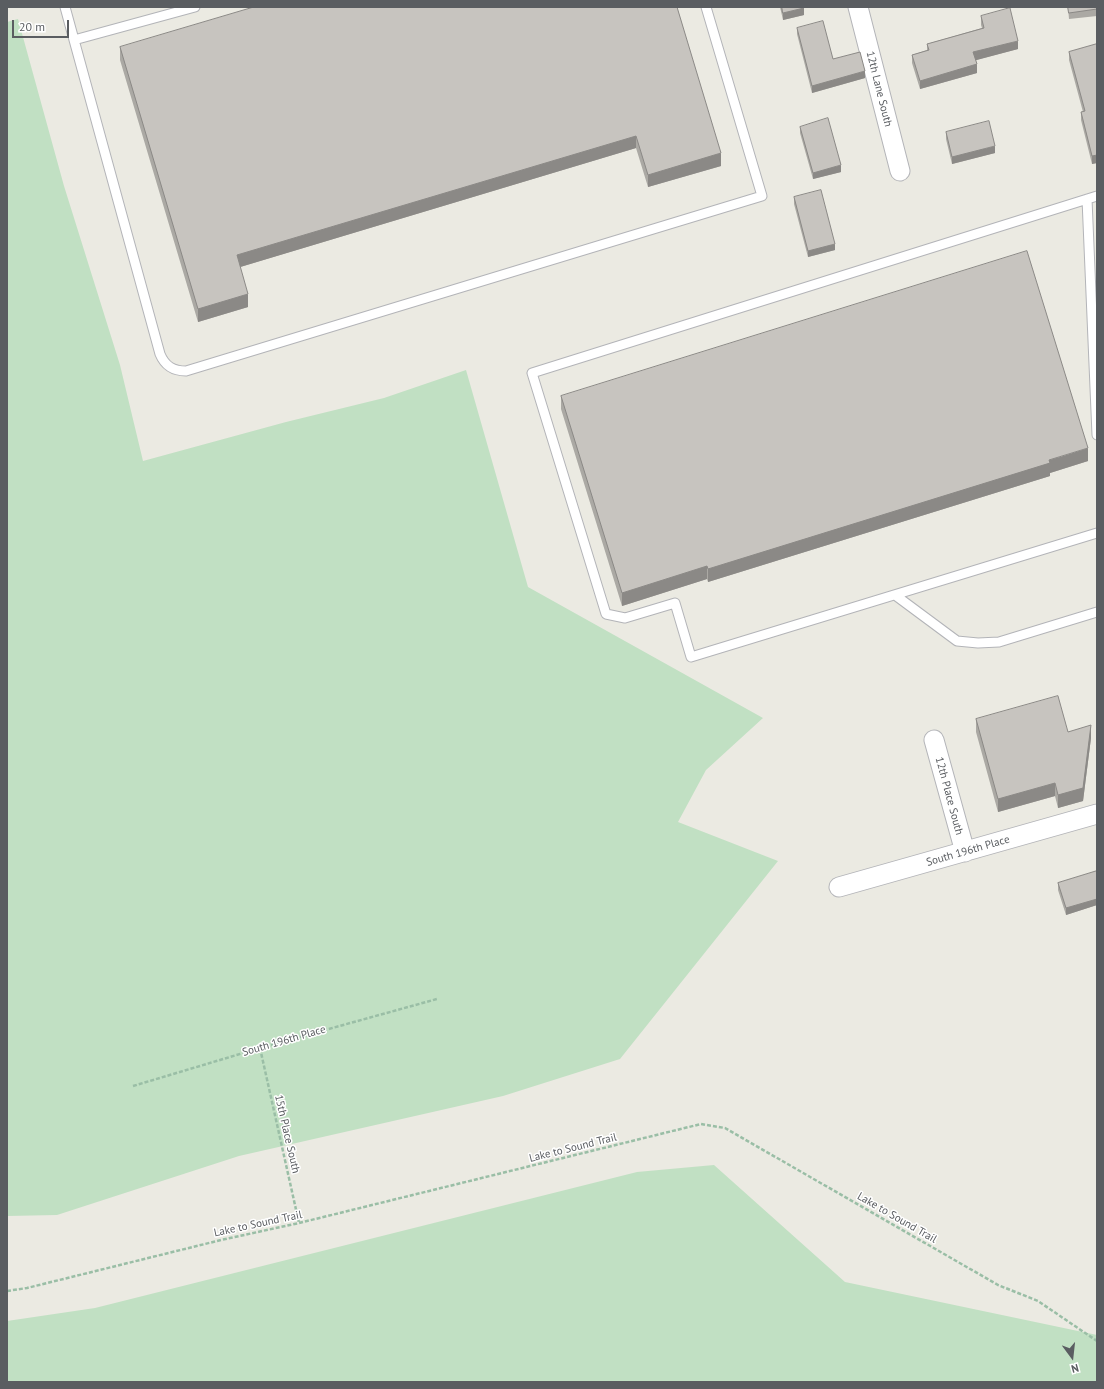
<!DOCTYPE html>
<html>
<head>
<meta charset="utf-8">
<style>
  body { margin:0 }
  #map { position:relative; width:1104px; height:1389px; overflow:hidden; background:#ebeae2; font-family:"PT Sans",sans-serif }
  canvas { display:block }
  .frame { position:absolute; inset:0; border:8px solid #5a5d61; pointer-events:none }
  .north { position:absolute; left:1052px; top:1337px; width:40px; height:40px; -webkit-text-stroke:3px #fff; paint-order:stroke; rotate:165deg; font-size:11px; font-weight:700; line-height:16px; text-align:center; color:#5a5d61 }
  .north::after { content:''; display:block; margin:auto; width:14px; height:18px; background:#5a5d61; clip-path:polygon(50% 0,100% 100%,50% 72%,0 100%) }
  .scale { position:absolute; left:12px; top:20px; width:57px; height:18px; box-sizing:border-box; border:2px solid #5a5d61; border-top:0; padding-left:5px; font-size:12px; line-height:14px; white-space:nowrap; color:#5a5d61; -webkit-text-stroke:3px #fff; paint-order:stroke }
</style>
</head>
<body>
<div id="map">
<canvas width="1104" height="1389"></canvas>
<div class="frame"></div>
<div class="north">N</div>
<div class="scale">20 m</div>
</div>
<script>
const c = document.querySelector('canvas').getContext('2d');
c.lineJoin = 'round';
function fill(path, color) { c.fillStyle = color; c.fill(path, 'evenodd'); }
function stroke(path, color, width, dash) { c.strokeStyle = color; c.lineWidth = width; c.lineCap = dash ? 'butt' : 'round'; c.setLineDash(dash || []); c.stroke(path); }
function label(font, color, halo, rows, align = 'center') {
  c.font = font + ' "PT Sans",sans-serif'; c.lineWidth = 3; c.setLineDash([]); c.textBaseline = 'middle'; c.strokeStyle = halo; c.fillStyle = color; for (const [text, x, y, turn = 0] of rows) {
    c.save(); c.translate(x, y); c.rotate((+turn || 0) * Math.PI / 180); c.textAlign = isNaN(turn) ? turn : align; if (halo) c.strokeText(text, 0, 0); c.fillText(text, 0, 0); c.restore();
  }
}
fill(new Path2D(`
  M 18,19 L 64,186 L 120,365 L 143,461 L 286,422 L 384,398 L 466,370 L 528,587 L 763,718 L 706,770 L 678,822 L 778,861 L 620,1059 L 503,1096 L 239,1156 L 57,1215 L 7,1216 L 7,22 Z
  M 714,1165 L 845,1282 L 1097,1335 L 1097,1382 L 7,1382 L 7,1321 L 95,1308 L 637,1172 Z`), '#c1e0c3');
const lane = new Path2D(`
  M 65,7 L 160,354 C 165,366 173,371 186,371 L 762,196 L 706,7
  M 74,40 L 195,7
  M 1097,196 L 532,373 L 606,614 L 625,618 L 675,603 L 691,657 L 1097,533
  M 1087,199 L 1097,435
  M 895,595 L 957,641 L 978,643 L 999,642 L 1097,612`);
const street = new Path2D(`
  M 858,7 L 900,171
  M 934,740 L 965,852
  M 839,887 L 1097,814`);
stroke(lane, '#b3b4b8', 11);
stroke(street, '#b3b4b8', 21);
stroke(new Path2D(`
  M 260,1048 L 299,1223
  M 133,1086 L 260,1048 L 437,999
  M 7,1291 L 27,1288 L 221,1240 L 299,1223 L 701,1124 L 725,1128 L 998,1285 L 1038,1301 L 1097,1341`), '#9abea6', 2.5, [4, 2]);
stroke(lane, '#fff', 9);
stroke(street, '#fff', 19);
fill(new Path2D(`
  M 677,7 L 721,166 L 648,187 L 636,148 L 240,267 L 248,307 L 198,322 L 120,60 L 120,47 Z
  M 780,7 L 804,7 L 804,15 L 783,20 Z
  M 1068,7 L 1097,7 L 1097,16 L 1069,19 Z
  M 981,16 L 1018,49 L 976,60 L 977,73 L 920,89 L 912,63 L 912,55 L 927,50 L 927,44 L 982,28 L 981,25 Z
  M 797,28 L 833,59 L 865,78 L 812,93 L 797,34 Z
  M 1097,44 L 1097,163 L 1092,164 L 1081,120 L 1081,112 L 1083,112 L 1069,60 L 1069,52 Z
  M 800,127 L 841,172 L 813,179 L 800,133 Z
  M 946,132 L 995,153 L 952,164 L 946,139 Z
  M 794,197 L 835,250 L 808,257 L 794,204 Z
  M 561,396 L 1088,461 L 1050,473 L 1050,476 L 708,582 L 707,579 L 622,606 L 561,409 Z
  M 976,719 L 1068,732 L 1091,738 L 1083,801 L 1058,808 L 1055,796 L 998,812 L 976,732 Z
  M 1097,871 L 1097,905 L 1066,915 L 1058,890 L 1058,883 Z`), '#aba9a4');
fill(new Path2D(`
  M 804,8 L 804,15 L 783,20 L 783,13 Z
  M 1018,41 L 1018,49 L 973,61 L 973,52 Z
  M 977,64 L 977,73 L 920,89 L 920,81 Z
  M 865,71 L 865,78 L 812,93 L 812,86 Z
  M 636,136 L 636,148 L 237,268 L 237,255 Z
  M 995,146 L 995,153 L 952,164 L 952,157 Z
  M 721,153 L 721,166 L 648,187 L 648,175 Z
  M 1097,155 L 1097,163 L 1092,164 L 1092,156 Z
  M 841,165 L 841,172 L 813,179 L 813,173 Z
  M 835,244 L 835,250 L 808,257 L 808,251 Z
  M 248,294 L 248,307 L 198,322 L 198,309 Z
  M 1088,448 L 1088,461 L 1050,473 L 1050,476 L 708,582 L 708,569 Z
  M 707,566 L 707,579 L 622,606 L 622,593 Z
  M 1091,725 L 1091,738 L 1083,801 L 1058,808 L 1058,795 Z
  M 1055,783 L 1055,796 L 998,812 L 998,799 Z
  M 1097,899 L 1097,905 L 1066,915 L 1066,908 Z`), '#8b8986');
const building = new Path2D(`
  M 254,7 L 677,7 L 721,153 L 648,175 L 636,136 L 237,255 L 248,294 L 198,309 L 120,47 Z
  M 782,7 L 804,7 L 804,8 L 783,13 Z
  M 1068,7 L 1097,7 L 1097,9 L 1069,13 Z
  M 1010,8 L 1018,41 L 973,52 L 977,64 L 920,81 L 912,55 L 929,50 L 927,44 L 984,28 L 981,16 Z
  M 823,21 L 833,59 L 860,52 L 865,71 L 812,86 L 797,28 Z
  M 1097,44 L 1097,155 L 1092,156 L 1081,112 L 1085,111 L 1069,52 Z
  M 828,118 L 841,165 L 813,173 L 800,127 Z
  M 989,121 L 995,146 L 952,157 L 946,132 Z
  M 821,190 L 835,244 L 808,251 L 794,197 Z
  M 1027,251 L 1088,448 L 1049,460 L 1050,463 L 708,569 L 707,566 L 622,593 L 561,396 Z
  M 1058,696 L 1068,732 L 1091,725 L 1083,788 L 1058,795 L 1055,783 L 998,799 L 976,719 Z
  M 1097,871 L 1097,899 L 1066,908 L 1058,883 Z`);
fill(building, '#c7c4bf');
stroke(building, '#8b8986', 1);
label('11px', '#5a5d61', '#fff', [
  ["12th Lane South",879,89,76],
  ["12th Place South",949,796,75],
  ["South 196th Place",968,851,-16],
  ["South 196th Place",284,1041,-16],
  ["15th Place South",287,1134,77],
  ["Lake to Sound Trail",573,1148,-14],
  ["Lake to Sound Trail",897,1218,30],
  ["Lake to Sound Trail",258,1224,-12]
]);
</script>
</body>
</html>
